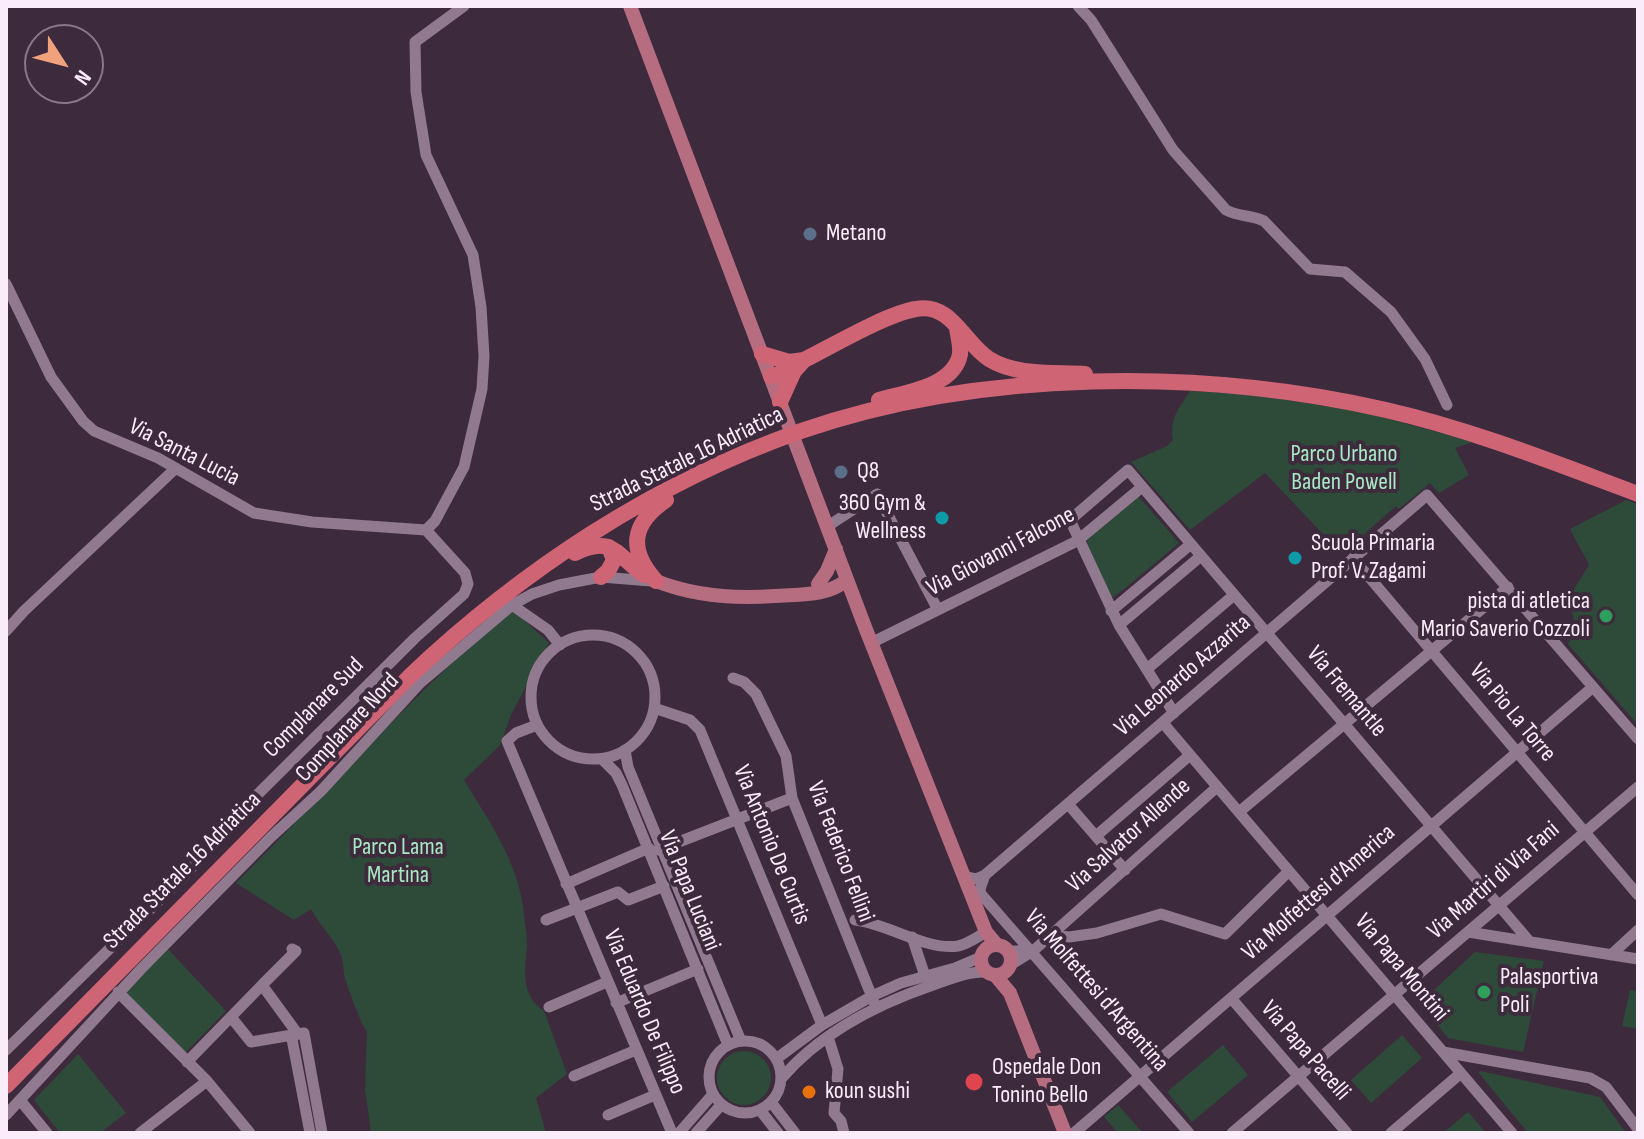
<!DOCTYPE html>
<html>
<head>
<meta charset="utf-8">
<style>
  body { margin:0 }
  #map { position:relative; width:1644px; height:1139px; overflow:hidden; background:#3e2a3d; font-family:"Sofia Sans Condensed",sans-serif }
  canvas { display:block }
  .frame { position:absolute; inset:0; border:8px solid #faedf9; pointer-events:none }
  .north { position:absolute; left:24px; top:24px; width:80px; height:80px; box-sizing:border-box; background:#3e2a3d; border:2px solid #897888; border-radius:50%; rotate:126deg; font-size:22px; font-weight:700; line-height:32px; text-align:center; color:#faedf9 }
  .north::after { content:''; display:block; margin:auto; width:28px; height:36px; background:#f1a17b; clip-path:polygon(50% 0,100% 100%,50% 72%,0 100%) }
</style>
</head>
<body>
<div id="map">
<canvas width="1644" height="1139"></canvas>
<div class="frame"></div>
<div class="north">N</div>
</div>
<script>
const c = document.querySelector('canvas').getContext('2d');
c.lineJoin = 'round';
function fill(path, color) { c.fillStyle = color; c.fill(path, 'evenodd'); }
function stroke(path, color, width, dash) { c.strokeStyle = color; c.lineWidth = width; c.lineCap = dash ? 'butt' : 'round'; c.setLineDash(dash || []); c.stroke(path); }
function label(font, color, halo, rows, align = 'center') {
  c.font = font + ' "Sofia Sans Condensed",sans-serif'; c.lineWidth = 8; c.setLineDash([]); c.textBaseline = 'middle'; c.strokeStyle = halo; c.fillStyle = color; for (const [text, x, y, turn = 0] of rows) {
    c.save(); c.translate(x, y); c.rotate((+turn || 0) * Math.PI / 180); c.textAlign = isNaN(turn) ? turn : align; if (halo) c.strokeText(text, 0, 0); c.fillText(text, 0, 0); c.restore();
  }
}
fill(new Path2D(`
  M 1190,391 L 1247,394 L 1364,412 L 1473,442 L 1455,448 L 1469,475 L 1439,493 L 1430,483 L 1399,509 L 1396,506 L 1342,554 L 1265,473 L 1190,530 L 1131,462 L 1167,446 L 1173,440 C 1169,418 1179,409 1190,391 Z
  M 1138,496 L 1179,543 L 1123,590 L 1114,597 L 1109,596 L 1085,548 L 1088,539 Z
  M 1626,500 L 1638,504 L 1638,725 L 1568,644 L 1576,627 L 1572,612 L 1574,589 L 1589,565 L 1570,529 Z
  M 512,609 L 549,643 L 511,715 L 500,745 L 464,780 C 490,823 519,863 524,914 C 525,924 527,935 527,945 C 525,970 520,995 544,1011 L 567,1074 L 536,1098 L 546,1133 L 371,1133 L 365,1089 L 367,1031 C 361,1025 348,988 345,978 C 343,972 344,965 342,958 C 336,939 320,927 311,909 L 294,920 L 236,883 C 328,792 413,693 512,609 Z
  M 166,947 L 226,1011 L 182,1056 L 120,995 Z
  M 1475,952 L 1544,961 L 1523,1052 L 1448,1038 L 1420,1003 Z
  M 1630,990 L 1638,991 L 1638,1029 L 1622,1026 Z
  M 1402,1035 L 1422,1058 L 1371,1103 L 1351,1080 Z
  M 1223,1045 L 1248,1075 L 1192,1122 L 1167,1092 Z
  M717 1078a27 27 0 1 1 54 0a27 27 0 1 1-54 0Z
  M 78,1054 L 126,1113 L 100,1133 L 60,1133 L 34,1100 Z
  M 1480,1071 L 1600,1097 L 1626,1133 L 1528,1133 L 1479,1073 Z
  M 1118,1105 L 1143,1133 L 1118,1133 L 1104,1117 Z
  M 1468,1112 L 1486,1133 L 1443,1133 Z`), '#2e4b3a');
stroke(new Path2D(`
  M 1078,6 L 1091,20 L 1173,150 L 1226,210 C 1239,217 1252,215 1264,221 L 1310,269 L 1345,272 L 1391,312 L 1425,359 L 1447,405
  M 6,284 L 51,377 L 83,421 L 94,431 L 158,458 L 254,513 L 312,522 L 426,530
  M 828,526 L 877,494 L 938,610
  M 426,530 L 435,521 L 464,467 L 482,389 L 484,356 L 481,307 L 473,255 L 426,155 L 416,92 L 415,42 L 464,6
  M 1353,558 L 1638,895
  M 512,605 L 548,630 L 560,645
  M 1111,611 L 1191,544
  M 1119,625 L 1201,556
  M 6,631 L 24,611 L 176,468
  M531 697a62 62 0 1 1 124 0a62 62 0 1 1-124 0Z
  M 871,643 L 1077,541 L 1142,487
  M 1147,669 L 1234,595
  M 733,678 L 744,682 L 756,694 L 786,756 L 792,798 L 876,1007
  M 654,708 L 690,720 L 700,730 L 822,1025
  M 1174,713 L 1119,625 L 1070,520 L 1128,470 L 1530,942
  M 1163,723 L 1512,1133
  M 537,725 L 516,733 L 507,741 L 509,746 L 672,1133
  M 625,750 L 628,767 L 741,1041
  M 602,759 L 616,773 L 622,785 L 728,1045
  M 1068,804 L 1125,870
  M 1239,812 L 1508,587
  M 1096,836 L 1190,755
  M 658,850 L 792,798
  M 985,875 L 980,889 L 981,894 L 1189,1133
  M 964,876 L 976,879 L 985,875 L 1427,495 L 1638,739
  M 566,884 L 649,848
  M 546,920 L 618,892 L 628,900 L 664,886
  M 855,920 C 887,923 926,951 958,946 C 968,944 977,937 986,932
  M 1468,932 L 1638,959
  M 1051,935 L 1069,937 L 1097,933 L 1161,914 L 1225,934 L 1289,871
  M 912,937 L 925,976
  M 1008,951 L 1029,951
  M 1611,955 L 1638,930
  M 1010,965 L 1033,951 L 1217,787
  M 262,985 L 296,951 L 292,949
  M 118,992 L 207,1081 L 250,1133
  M 1231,998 L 1347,1133
  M 616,1003 L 698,969
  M 549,1007 L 607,982
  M 231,1017 L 251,1042 L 304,1033 L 322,1133
  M 297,1033 L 292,1039 L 310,1133
  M 828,1037 L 838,1069 L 834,1113 L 841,1121 L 844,1133
  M709 1077a36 36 0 1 1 72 0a36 36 0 1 1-72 0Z
  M 6,1050 L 182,878 L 260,792 L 415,638 L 464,594 L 468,584 L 465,573 L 426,530
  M 1443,1052 L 1590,1078 L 1606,1087 L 1638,1129
  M 776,1059 L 822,1025 L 872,996 L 901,983 L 955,968 L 981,957
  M 187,1062 L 262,985 L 297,1033
  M 574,1076 L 636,1050
  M 781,1079 C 820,1033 877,1004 933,985 C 950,979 969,971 987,972
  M 20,1100 L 47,1133
  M 771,1102 L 795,1133
  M 760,1110 L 778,1133
  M 6,1115 L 141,969 L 271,837 L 321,791 L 420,683 L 512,605 L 532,594 L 559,585 L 601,577 L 651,581
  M 608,1115 L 655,1095
  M 140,1133 L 207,1081
  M 679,1133 L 713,1094
  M 696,1133 L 721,1105
  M 1074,1133 L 1593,687
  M 1232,1133 L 1638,787
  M 1391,1133 L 1461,1073`), '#917a90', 11);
stroke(new Path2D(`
  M 630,6 L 865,627 L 986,932 L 997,945
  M 656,581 C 694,596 733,599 774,596 C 800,594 826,597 847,580
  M 818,584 L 827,571 L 836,549
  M981 960a15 15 0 1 1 30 0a15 15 0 1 1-30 0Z
  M 995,975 L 1010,993 L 1065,1133`), '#b66d80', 14);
stroke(new Path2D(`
  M 762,354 L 789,362 L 804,360
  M 771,376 L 794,371
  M 879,400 C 905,392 954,387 960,354 C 961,346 958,336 957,328
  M 780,402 L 794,371 L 804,360 C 834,345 886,314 916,309 C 951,302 964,343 989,359 C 1016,376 1054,372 1085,374
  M 575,553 C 613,535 615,554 644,575
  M 601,577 L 608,571 L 614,560 L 609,547
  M 656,581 C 628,550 631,524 666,500
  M 6,1086 L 410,676 C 522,570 655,482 801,431 C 981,369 1202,368 1386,410 C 1473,430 1555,463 1638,494`), '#cf6475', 16);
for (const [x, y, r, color] of [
  [810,234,8,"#5c6f8a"],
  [841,472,8,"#5c6f8a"],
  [942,518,8,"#0f9aa8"],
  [1295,558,8,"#0f9aa8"],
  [1606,616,8,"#2e9e5b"],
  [1484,992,8,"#2e9e5b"],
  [974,1082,10,"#e0444e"],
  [809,1092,8,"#e8710a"]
]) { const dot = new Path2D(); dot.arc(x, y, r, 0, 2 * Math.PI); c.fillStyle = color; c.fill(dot); stroke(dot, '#3e2a3d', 3); }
label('24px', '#faedf9', '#3e2a3d', [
  ["Metano",826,234],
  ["Q8",857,472],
  ["360 Gym &",926,504,"right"],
  ["Wellness",926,532,"right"],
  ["Scuola Primaria",1311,544],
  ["Prof. V. Zagami",1311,572],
  ["pista di atletica",1590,602,"right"],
  ["Mario Saverio Cozzoli",1590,630,"right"],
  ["Palasportiva",1500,978],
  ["Poli",1500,1006],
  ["Ospedale Don",992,1068],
  ["Tonino Bello",992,1096],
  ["koun sushi",825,1092]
], 'left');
label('24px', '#faedf9', '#3e2a3d', [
  ["Via Santa Lucia",184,453,27],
  ["Strada Statale 16 Adriatica",687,460,-26],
  ["Via Giovanni Falcone",1001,552,-28],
  ["Via Leonardo Azzarita",1183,676,-41],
  ["Via Fremantle",1346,692,50],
  ["Complanare Sud",314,708,-45],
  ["Via Pio La Torre",1512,713,50],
  ["Complanare Nord",348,728,-47],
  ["Via Salvator Allende",1129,836,-42],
  ["Via Antonio De Curtis",771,845,68],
  ["Via Federico Fellini",840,852,69],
  ["Strada Statale 16 Adriatica",183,871,-45],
  ["Via Martiri di Via Fani",1494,881,-41],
  ["Via Papa Luciani",689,891,68],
  ["Via Molfettesi d'America",1319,893,-41],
  ["Via Papa Montini",1401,968,50],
  ["Via Molfettesi d'Argentina",1096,991,49],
  ["Via Eduardo De Filippo",644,1012,67],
  ["Via Papa Pacelli",1305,1051,49]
]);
label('24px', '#a8e9c3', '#3e2a3d', [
  ["Parco Urbano",1344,455],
  ["Baden Powell",1344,483],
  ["Parco Lama",398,848],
  ["Martina",398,876]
]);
</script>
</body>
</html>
